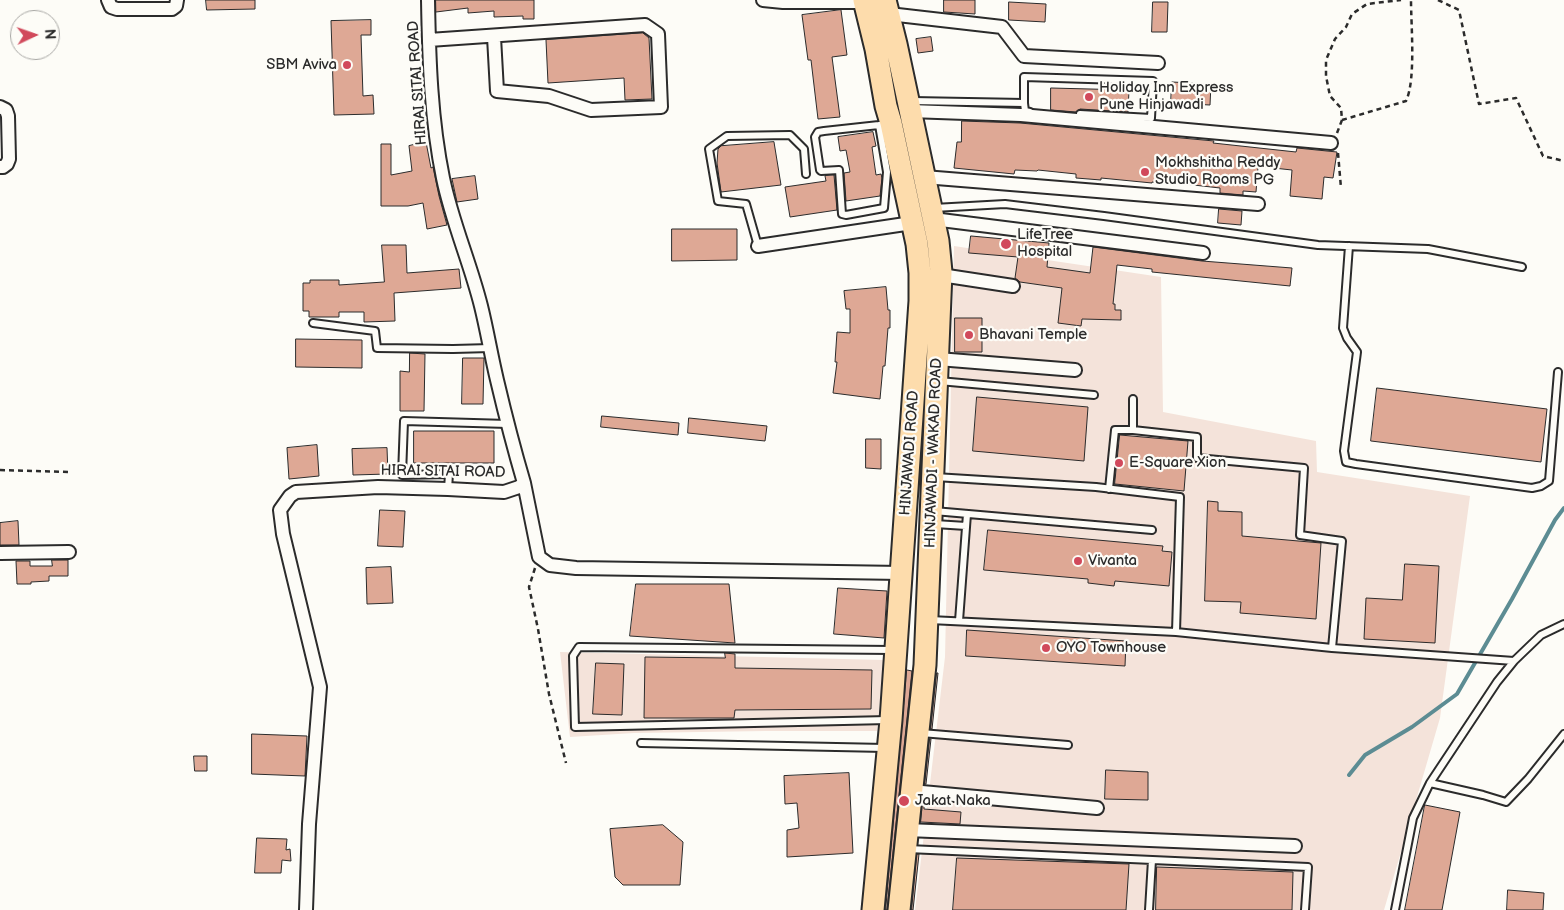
<!DOCTYPE html>
<html>
<head>
<meta charset="utf-8">
<style>
  body { margin:0 }
  #map { position:relative; width:1564px; height:910px; overflow:hidden; background:#fdfcf7; font-family:"Balsamiq Sans",sans-serif }
  canvas { display:block }
  .north { position:absolute; left:10px; top:10px; width:50px; height:50px; box-sizing:border-box; background:#fdfcf7; border:1px solid #a9a8a5; border-radius:50%; rotate:87deg; font-size:14px; font-weight:700; line-height:20px; text-align:center; color:#2b2b2b }
  .north::after { content:''; display:block; margin:auto; width:18px; height:22px; background:#d1495b; clip-path:polygon(50% 0,100% 100%,50% 72%,0 100%) }
</style>
</head>
<body>
<div id="map">
<canvas width="1564" height="910"></canvas>
<div class="north">N</div>
</div>
<script>
const c = document.querySelector('canvas').getContext('2d');
c.lineJoin = 'round';
function fill(path, color) { c.fillStyle = color; c.fill(path, 'evenodd'); }
function stroke(path, color, width, dash) { c.strokeStyle = color; c.lineWidth = width; c.lineCap = dash ? 'butt' : 'round'; c.setLineDash(dash || []); c.stroke(path); }
function label(font, color, halo, rows, align = 'center') {
  c.font = font + ' "Balsamiq Sans",sans-serif'; c.lineWidth = 4.5; c.setLineDash([]); c.textBaseline = 'middle'; c.strokeStyle = halo; c.fillStyle = color; for (const [text, x, y, turn = 0] of rows) {
    c.save(); c.translate(x, y); c.rotate((+turn || 0) * Math.PI / 180); c.textAlign = isNaN(turn) ? turn : align; if (halo) c.strokeText(text, 0, 0); c.fillText(text, 0, 0); c.restore();
  }
}
fill(new Path2D(`
  M 954,246 L 1161,277 L 1163,412 L 1316,441 L 1317,472 L 1470,496 L 1440,718 L 1384,910 L 915,910 L 945,657 Z
  M 560,652 L 884,660 L 877,731 L 766,731 L 634,733 L 570,737 Z`), '#f4e3da');
stroke(new Path2D(`
  M 1349,775 L 1365,755 L 1412,727 L 1457,694 L 1512,599 L 1555,520 L 1564,508`), '#5c8c93', 4);
const building = new Path2D(`
  M 206,0 L 255,0 L 255,9 L 207,10 Z
  M 436,0 L 534,0 L 534,19 L 523,19 L 523,16 L 494,17 L 494,11 L 468,13 L 468,8 L 436,12 Z
  M 944,0 L 975,0 L 975,14 L 944,12 Z
  M 1009,2 L 1046,4 L 1045,22 L 1009,20 Z
  M 1153,2 L 1168,2 L 1167,32 L 1152,32 Z
  M 841,10 L 847,55 L 832,57 L 840,117 L 818,119 L 811,60 L 808,60 L 802,15 Z
  M 371,20 L 371,35 L 361,35 L 363,96 L 373,95 L 374,114 L 334,115 L 331,21 Z
  M 643,33 L 649,38 L 652,99 L 625,100 L 624,78 L 548,83 L 546,40 Z
  M 931,37 L 933,51 L 918,53 L 916,39 Z
  M 1172,82 L 1211,84 L 1210,105 L 1171,103 Z
  M 1051,88 L 1129,90 L 1128,112 L 1080,109 L 1076,112 L 1051,110 Z
  M 962,121 L 1020,123 L 1214,141 L 1213,143 L 1296,152 L 1297,148 L 1337,152 L 1333,178 L 1324,177 L 1322,199 L 1290,196 L 1292,170 L 1264,167 L 1258,167 L 1256,192 L 1243,191 L 1243,195 L 1220,193 L 1220,188 L 1176,183 L 1176,184 L 1152,182 L 1152,183 L 1101,178 L 1101,180 L 1076,178 L 1076,174 L 1038,170 L 1037,171 L 1015,170 L 1014,174 L 954,168 L 957,142 L 961,142 Z
  M 873,132 L 876,146 L 872,147 L 876,175 L 881,174 L 882,178 L 880,196 L 846,201 L 844,173 L 850,172 L 846,150 L 840,151 L 838,137 Z
  M 426,142 L 431,168 L 433,167 L 439,196 L 447,225 L 427,229 L 423,203 L 408,206 L 381,206 L 381,144 L 391,144 L 391,175 L 412,171 L 409,146 Z
  M 774,142 L 781,185 L 721,192 L 717,163 L 718,149 L 721,146 Z
  M 834,175 L 837,210 L 790,217 L 785,187 L 826,181 L 825,176 Z
  M 475,176 L 478,199 L 457,202 L 452,179 Z
  M 1219,209 L 1242,211 L 1241,225 L 1218,223 Z
  M 672,229 L 737,229 L 737,260 L 672,261 Z
  M 971,236 L 1049,243 L 1047,267 L 1090,273 L 1093,247 L 1202,261 L 1292,268 L 1290,286 L 1152,272 L 1152,269 L 1117,265 L 1113,304 L 1115,304 L 1115,310 L 1121,310 L 1121,320 L 1082,319 L 1081,326 L 1058,323 L 1062,288 L 1020,282 L 1015,278 L 1018,257 L 969,253 Z
  M 382,245 L 406,245 L 407,273 L 459,269 L 461,288 L 394,293 L 395,321 L 364,322 L 364,312 L 339,312 L 339,317 L 309,317 L 309,311 L 303,311 L 303,283 L 310,283 L 310,280 L 339,280 L 339,285 L 384,282 Z
  M 886,287 L 888,310 L 890,310 L 890,328 L 888,328 L 885,366 L 883,366 L 880,399 L 833,393 L 837,362 L 835,362 L 837,332 L 850,333 L 850,309 L 846,309 L 844,291 Z
  M 955,318 L 982,318 L 982,352 L 955,352 Z
  M 296,339 L 362,340 L 362,368 L 296,367 Z
  M 410,353 L 425,354 L 424,411 L 400,411 L 400,371 L 409,372 Z
  M 463,358 L 484,358 L 483,404 L 462,404 Z
  M 1377,388 L 1547,409 L 1541,462 L 1371,441 Z
  M 977,397 L 1088,407 L 1084,461 L 973,451 Z
  M 602,416 L 679,423 L 678,435 L 601,427 Z
  M 689,418 L 767,426 L 765,441 L 688,433 Z
  M 414,431 L 494,431 L 494,463 L 414,463 Z
  M 1120,435 L 1188,441 L 1184,491 L 1115,484 Z
  M 866,439 L 881,439 L 881,469 L 866,468 Z
  M 317,445 L 319,476 L 289,479 L 287,448 Z
  M 387,448 L 388,474 L 353,475 L 352,449 Z
  M 1208,501 L 1218,502 L 1218,511 L 1242,512 L 1242,536 L 1321,543 L 1316,619 L 1240,613 L 1241,602 L 1205,601 Z
  M 380,510 L 405,511 L 403,547 L 378,546 Z
  M 18,521 L 19,545 L 0,545 L 0,523 Z
  M 988,530 L 1163,546 L 1162,551 L 1172,552 L 1169,586 L 1115,581 L 1114,586 L 1088,583 L 1088,579 L 984,570 Z
  M 52,560 L 68,560 L 68,576 L 49,576 L 49,581 L 31,582 L 31,584 L 17,584 L 16,561 L 30,561 L 30,566 L 52,566 Z
  M 1405,564 L 1439,566 L 1435,643 L 1364,639 L 1366,598 L 1402,600 Z
  M 391,567 L 393,603 L 367,604 L 366,568 Z
  M 636,584 L 729,584 L 735,643 L 630,636 Z
  M 838,588 L 887,591 L 884,638 L 834,634 Z
  M 967,630 L 1126,641 L 1125,666 L 966,656 Z
  M 725,653 L 735,654 L 735,668 L 872,670 L 871,709 L 735,710 L 734,718 L 644,718 L 645,657 L 725,658 Z
  M 596,663 L 624,664 L 622,715 L 593,714 Z
  M 907,670 L 912,671 L 887,910 L 886,910 Z
  M 937,673 L 938,673 L 932,729 L 931,729 Z
  M 252,734 L 307,736 L 305,776 L 252,774 Z
  M 930,739 L 931,739 L 926,784 L 925,784 Z
  M 194,756 L 207,756 L 207,771 L 195,771 Z
  M 1106,770 L 1148,772 L 1148,800 L 1105,799 Z
  M 849,773 L 853,853 L 787,857 L 787,830 L 799,828 L 797,803 L 785,804 L 784,776 Z
  M 923,800 L 924,800 L 924,809 L 961,812 L 960,824 L 921,822 Z
  M 1425,805 L 1460,812 L 1442,910 L 1405,910 Z
  M 663,825 L 683,842 L 680,885 L 623,885 L 615,877 L 610,829 Z
  M 257,838 L 287,839 L 286,850 L 290,849 L 291,861 L 282,860 L 281,873 L 255,873 Z
  M 917,854 L 919,854 L 913,910 L 912,910 Z
  M 957,858 L 1129,864 L 1126,910 L 953,910 Z
  M 1157,867 L 1293,872 L 1292,910 L 1156,910 Z
  M 1508,890 L 1544,893 L 1543,910 L 1507,910 Z`);
fill(building, '#dea895');
stroke(building, '#2b2b2b', 1);
const lane = new Path2D(`
  M 912,101 L 1024,103 L 1024,77 L 1153,81 L 1151,118 L 1080,114
  M 1024,103 L 1025,111 L 1030,112
  M 879,125 L 887,172 L 884,208 L 846,215 L 842,214 L 839,170 L 821,171 L 820,170 L 815,137 L 818,132 L 824,131 L 888,124
  M 934,208 L 1005,204 L 1104,216 L 1318,245 L 1428,249 L 1522,267
  M 758,246 L 746,204 L 718,201 L 709,149 L 727,136 L 790,135 L 804,149 L 806,174
  M 1349,246 L 1343,328 L 1347,338 L 1357,352 L 1344,451 L 1346,462 L 1356,464 L 1532,488 L 1541,486 L 1549,481 L 1558,372
  M 313,323 L 375,331 L 377,348 L 453,349 L 491,348
  M 939,381 L 1094,395
  M 1133,399 L 1133,430 L 1197,437 L 1197,458 L 1304,468 L 1300,535 L 1342,541 L 1332,648
  M 935,477 L 1096,487 L 1180,497 L 1176,632
  M 448,489 L 449,474 L 402,475 L 404,421 L 508,424
  M 1109,489 L 1115,430 L 1133,430
  M 934,511 L 1152,530
  M 935,524 L 966,526
  M 930,620 L 1176,632 L 1332,648 L 1514,661
  M 959,621 L 967,514
  M 888,720 L 575,727 L 573,656 L 579,647 L 892,650
  M 921,733 L 1068,745
  M 641,743 L 885,748
  M 1430,783 L 1497,682 L 1514,661 L 1541,635 L 1564,624
  M 908,849 L 1308,867 L 1305,910
  M 1149,910 L 1152,860
  M 1395,910 L 1413,818 L 1430,783 L 1483,795 L 1506,802 L 1528,779 L 1564,734`);
const street = new Path2D(`
  M 108,0 L 111,7 L 117,9 L 172,9 L 176,6 L 177,0
  M 763,0 L 783,2 L 864,2
  M 889,14 L 1002,27 L 1024,56 L 1158,63
  M 429,40 L 645,25 L 658,34 L 661,107 L 591,110 L 549,96 L 497,91 L 494,37
  M 0,107 L 6,110 L 8,116 L 9,159 L 7,164 L 3,167 L 0,167
  M 910,111 L 1021,115 L 1331,143
  M 924,177 L 1258,204
  M 933,219 L 1203,253
  M 758,246 L 912,223
  M 941,275 L 1013,286
  M 938,359 L 1075,370
  M 524,483 L 539,557 L 550,565 L 576,568 L 902,573
  M 0,553 L 69,552
  M 911,791 L 1097,808
  M 907,830 L 1295,846
  M 306,910 L 309,824 L 320,687 L 283,534 L 280,510 L 290,496 L 296,492 L 378,487 L 448,489 L 504,492 L 519,487 L 524,483 C 514,449 505,414 497,380 C 491,355 487,330 481,306 C 470,262 452,222 443,178 C 431,120 429,59 428,0`);
const primary = new Path2D(`
  M 864,0 L 876,49 L 886,106 L 891,123 L 917,244 L 920,273 L 920,301 L 891,720 L 873,910
  M 885,0 L 896,44 L 938,241 L 941,272 L 925,665 L 899,910`);
stroke(lane, '#2b2b2b', 10);
stroke(street, '#2b2b2b', 16);
stroke(primary, '#2b2b2b', 25);
stroke(new Path2D(`
  M 1438,0 L 1459,10 L 1479,104 L 1516,98 L 1543,156 L 1564,161
  M 1342,120 L 1406,101 C 1416,80 1411,25 1411,0
  M 1337,133 L 1342,120 L 1341,108 L 1330,96 L 1326,76 L 1326,60 L 1335,39 L 1346,27 L 1352,14 L 1367,4 L 1401,0
  M 1338,153 L 1341,188
  M 0,470 L 68,472
  M 535,568 L 529,587 L 538,629 L 549,694 L 566,763`), '#2b2b2b', 2.5, [5, 4]);
stroke(lane, '#fdfcf7', 6);
stroke(street, '#fdfcf7', 12);
stroke(primary, '#fddcac', 21);
for (const [x, y, r, color] of [
  [347,65,5,"#d1495b"],
  [1089,97,5,"#d1495b"],
  [1145,172,5,"#d1495b"],
  [1006,244,6,"#d1495b"],
  [969,335,5,"#d1495b"],
  [1119,463,5,"#d1495b"],
  [1078,561,5,"#d1495b"],
  [1046,648,5,"#d1495b"],
  [904,801,6,"#d1495b"]
]) { const dot = new Path2D(); dot.arc(x, y, r, 0, 2 * Math.PI); c.fillStyle = color; c.fill(dot); stroke(dot, '#fdfcf7', 2); }
label('15px', '#2b2b2b', '#fdfcf7', [
  ["SBM Aviva",337,65,"right"],
  ["Holiday Inn Express",1099,88],
  ["Pune Hinjawadi",1099,105],
  ["Mokhshitha Reddy",1155,163],
  ["Studio Rooms PG",1155,180],
  ["LifeTree",1017,235],
  ["Hospital",1017,252],
  ["Bhavani Temple",979,335],
  ["E-Square Xion",1129,463],
  ["Vivanta",1088,561],
  ["OYO Townhouse",1056,648],
  ["Jakat Naka",915,801]
], 'left');
label('15px', '#2b2b2b', '#fdfcf7', [
  ["HIRAI SITAI ROAD",418,83,-94],
  ["HINJAWADI ROAD",910,453,-86],
  ["HINJAWADI - WAKAD ROAD",934,453,-88],
  ["HIRAI SITAI ROAD",443,472,1]
]);
</script>
</body>
</html>
